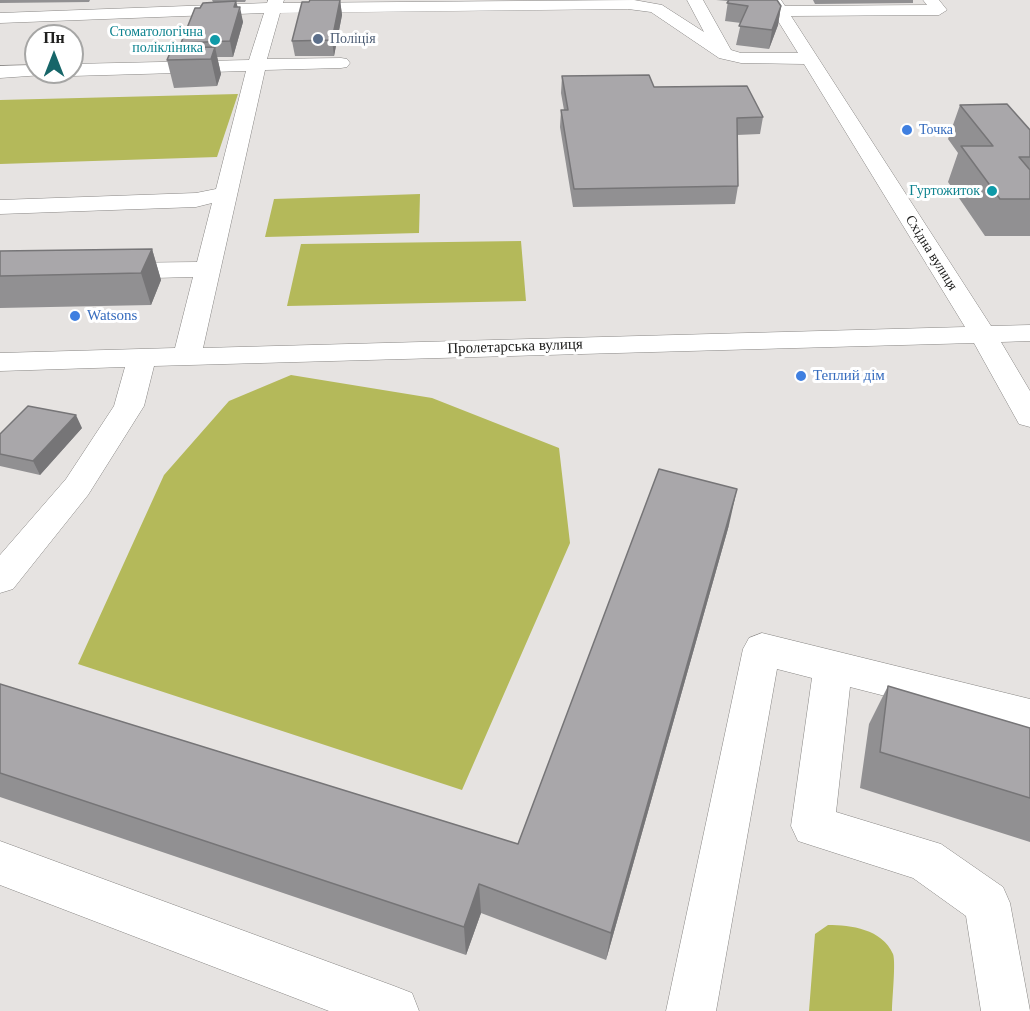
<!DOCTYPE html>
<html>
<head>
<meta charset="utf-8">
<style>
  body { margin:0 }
  #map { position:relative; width:1030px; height:1011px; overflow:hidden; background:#e6e3e1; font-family:Georgia,serif }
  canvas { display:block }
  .north { position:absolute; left:24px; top:24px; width:60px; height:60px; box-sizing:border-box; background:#fff; border:2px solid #a6a6a5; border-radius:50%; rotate:0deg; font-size:16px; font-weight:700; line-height:24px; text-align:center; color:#20201f }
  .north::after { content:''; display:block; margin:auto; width:21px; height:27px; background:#176669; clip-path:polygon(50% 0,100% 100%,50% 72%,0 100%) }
</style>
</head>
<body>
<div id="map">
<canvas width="1030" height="1011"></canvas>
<div class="north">Пн</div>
</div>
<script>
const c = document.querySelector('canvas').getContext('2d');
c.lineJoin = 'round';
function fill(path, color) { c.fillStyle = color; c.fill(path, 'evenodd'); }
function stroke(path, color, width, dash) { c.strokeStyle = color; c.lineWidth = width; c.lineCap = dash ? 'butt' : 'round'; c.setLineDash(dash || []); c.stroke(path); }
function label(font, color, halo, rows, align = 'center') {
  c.font = font + ' Georgia,serif'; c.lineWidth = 6; c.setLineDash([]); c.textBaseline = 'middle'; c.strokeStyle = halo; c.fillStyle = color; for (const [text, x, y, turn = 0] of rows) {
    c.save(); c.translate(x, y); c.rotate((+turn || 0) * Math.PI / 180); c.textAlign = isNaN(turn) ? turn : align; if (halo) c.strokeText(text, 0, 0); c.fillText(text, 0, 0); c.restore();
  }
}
fill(new Path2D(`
  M 238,94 L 217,157 L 0,164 L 0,100 Z
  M 420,194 L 419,233 L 265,237 L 274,199 Z
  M 521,241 L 526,301 L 287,306 L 301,244 Z
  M 291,375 L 432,398 L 559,448 L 570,543 L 462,790 L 78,664 L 164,475 L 229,401 Z
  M 828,925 C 851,925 882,929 893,954 C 896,962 892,1000 892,1011 L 809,1011 L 815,934 Z`), '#b4b95a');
const minor = new Path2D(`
  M 268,0 L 284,0 L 283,3 L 634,0 L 662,5 L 704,32 L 687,0 L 703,0 L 731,50 L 741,53 L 798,53 L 765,0 L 781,0 L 785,6 L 927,5 L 923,0 L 939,0 L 947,10 L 939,15 L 791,16 L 991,326 L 1030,325 L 1030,341 L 1001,342 L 1030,391 L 1030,427 L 1019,424 L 974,343 L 154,366 L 144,406 L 88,495 L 13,589 L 0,593 L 0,555 L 66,479 L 114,406 L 125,367 L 0,371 L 0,353 L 175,348 L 193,277 L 114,279 L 105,276 L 101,271 L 105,266 L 114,263 L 197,262 L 212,203 L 196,207 L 0,214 L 0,200 L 196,193 L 216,189 L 246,71 L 72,76 L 64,72 L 72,72 L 72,64 L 249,60 L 264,13 L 0,23 L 0,13 L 267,3 ZM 628,9 L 651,12 L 719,58 L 741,63 L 804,64 L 965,327 L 203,348 L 265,70 L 341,68 L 347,67 L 350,63 L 347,59 L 341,58 L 267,59 L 280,13 Z
  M 36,65 L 36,72 L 45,72 L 43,75 L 0,78 L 0,66 Z
  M 762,633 L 1030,699 L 1030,733 L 850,687 L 836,812 L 941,844 L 1003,887 L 1010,903 L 1030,1011 L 981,1011 L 966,916 L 913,878 L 798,841 L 791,826 L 812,678 L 777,669 L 716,1011 L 666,1011 L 743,649 L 749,638 Z
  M 0,841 L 394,986 L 412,993 L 419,1011 L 329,1011 L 0,885 Z`);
stroke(minor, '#888684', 1);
fill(minor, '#fff');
fill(new Path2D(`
  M 0,0 L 90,0 L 89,2 L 0,3 Z
  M 212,0 L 246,0 L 245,2 L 236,2 L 243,22 L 233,57 L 217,57 L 221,74 L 217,86 L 174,88 L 167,60 L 182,48 L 181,43 L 200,8 L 213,2 Z
  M 310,0 L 344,0 L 340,0 L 342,15 L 334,56 L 295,56 L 292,41 Z
  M 716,0 L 777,0 L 781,6 L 778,25 L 769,49 L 736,45 L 741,23 L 725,21 L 728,1 Z
  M 813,0 L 913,0 L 913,3 L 815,4 Z
  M 562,76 L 654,87 L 763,117 L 760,134 L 737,135 L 738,186 L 735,204 L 573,207 L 560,127 L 561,110 L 564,110 L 561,93 Z
  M 960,105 L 1030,130 L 1030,236 L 985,236 L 948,182 L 958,153 L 948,139 Z
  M 152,249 L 161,280 L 151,305 L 0,308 L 0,251 Z
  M 82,428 L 40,475 L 0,466 L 0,434 Z
  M 729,525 L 606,960 L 481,913 L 466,955 L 0,797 L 0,684 L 518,844 Z
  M 888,686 L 1030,728 L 1030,842 L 860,788 L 869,724 Z`), '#919092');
fill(new Path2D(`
  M 340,0 L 342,15 L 334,56 L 332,40 Z
  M 236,1 L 239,13 L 240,7 L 243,22 L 233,57 L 230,41 L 234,7 Z
  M 781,6 L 778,25 L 769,49 L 772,30 Z
  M 215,47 L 221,74 L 217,86 L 211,59 Z
  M 152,249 L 161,280 L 151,305 L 141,273 Z
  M 76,415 L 82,428 L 40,475 L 33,461 Z
  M 737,489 L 729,525 L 606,960 L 611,933 Z
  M 479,884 L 481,913 L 466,955 L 464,927 Z`), '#767577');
const building = new Path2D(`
  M 310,0 L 340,0 L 332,40 L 292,41 L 302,2 L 309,2 Z
  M 729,0 L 777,0 L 781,6 L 772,30 L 739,26 L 748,6 L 727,3 Z
  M 236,1 L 234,7 L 240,7 L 230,41 L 181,43 L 195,8 L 200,8 L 203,3 Z
  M 215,47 L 211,59 L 167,60 L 172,48 Z
  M 649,75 L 654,87 L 747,86 L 763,117 L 737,118 L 738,186 L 574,189 L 561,110 L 568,110 L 562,76 Z
  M 1007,104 L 1030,130 L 1030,157 L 1019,157 L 1030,170 L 1030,199 L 1000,199 L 961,146 L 993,146 L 960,105 Z
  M 152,249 L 141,273 L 0,276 L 0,251 Z
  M 28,406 L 76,415 L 33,461 L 0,454 L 0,434 Z
  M 659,469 L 737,489 L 611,933 L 479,884 L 464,927 L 0,773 L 0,684 L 518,844 Z
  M 888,686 L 1030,728 L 1030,798 L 880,752 Z`);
fill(building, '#a9a7aa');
stroke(building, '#767577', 1.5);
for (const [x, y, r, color] of [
  [318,39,6,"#5c6f8a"],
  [215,40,6,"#0f9aa8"],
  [907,130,6,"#3f7fe0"],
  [992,191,6,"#0f9aa8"],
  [75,316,6,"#3f7fe0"],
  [801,376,6,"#3f7fe0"]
]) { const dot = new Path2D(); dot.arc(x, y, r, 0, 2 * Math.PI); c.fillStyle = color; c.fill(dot); stroke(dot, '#fff', 2); }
label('14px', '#0d838f', '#fff', [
  ["Стоматологічна",203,32],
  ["полікліника",203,48],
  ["Гуртожиток",980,191]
], 'right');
label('14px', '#4e5e75', '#fff', [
  ["Поліція",330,39]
], 'left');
label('14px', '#366cbe', '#fff', [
  ["Точка",919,130]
], 'left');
label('14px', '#20201f', '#fff', [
  ["Східна вулиця",931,253,58]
]);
label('15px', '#366cbe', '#fff', [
  ["Watsons",87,316],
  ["Теплий дім",813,376]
], 'left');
label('15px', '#20201f', '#fff', [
  ["Пролетарська вулиця",515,347,-2]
]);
</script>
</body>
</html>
